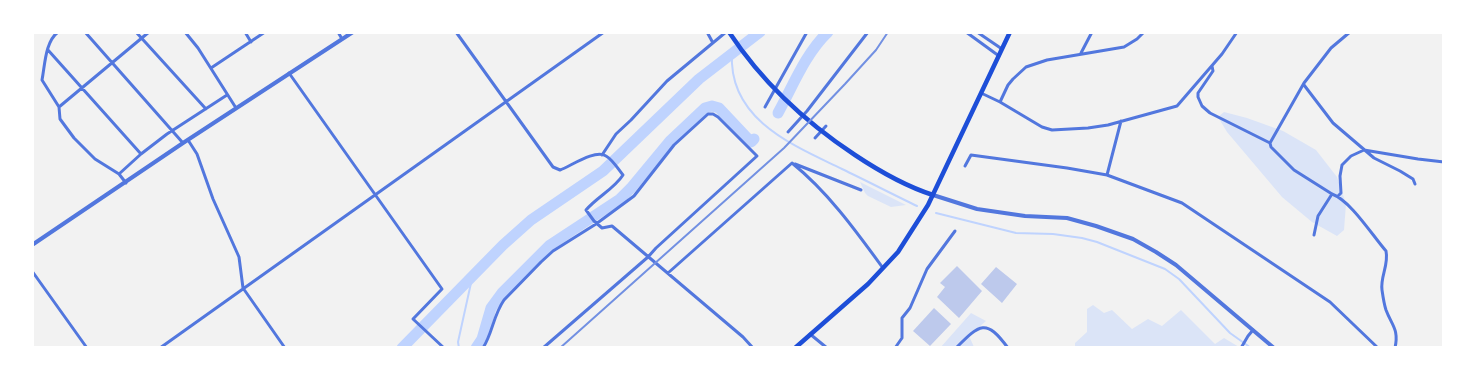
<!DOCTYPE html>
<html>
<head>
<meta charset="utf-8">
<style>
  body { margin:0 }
  #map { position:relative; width:1476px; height:380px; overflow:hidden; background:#f2f2f2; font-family:"Source Sans 3",sans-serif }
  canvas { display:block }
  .frame { position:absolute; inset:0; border:34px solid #fff; pointer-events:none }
</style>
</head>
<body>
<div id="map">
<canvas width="1476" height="380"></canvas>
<div class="frame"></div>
</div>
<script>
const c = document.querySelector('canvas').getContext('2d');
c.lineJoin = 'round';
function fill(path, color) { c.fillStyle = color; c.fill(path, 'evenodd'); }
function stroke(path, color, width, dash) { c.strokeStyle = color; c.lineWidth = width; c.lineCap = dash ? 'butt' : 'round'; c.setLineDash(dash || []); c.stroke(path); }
fill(new Path2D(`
  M 1224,112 L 1247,118 L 1283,131 L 1316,150 L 1337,177 L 1346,204 L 1344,230 L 1337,236 L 1312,222 L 1282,197 L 1227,132 L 1218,117 Z
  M 860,182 L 906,205 L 891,207 L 868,196 L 865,193 Z
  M 1093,305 L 1104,313 L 1112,310 L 1132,329 L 1148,319 L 1162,326 L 1181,310 L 1215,344 L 1224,338 L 1239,347 L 1075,347 L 1075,343 L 1087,332 L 1087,309 Z
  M 971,313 L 986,321 L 969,336 L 974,347 L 940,348 Z`), '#dbe4f7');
stroke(new Path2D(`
  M 732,53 C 728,119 792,145 842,169 C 867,181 892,194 917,206
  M 936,213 L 1016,233 L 1053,234 L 1082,238 L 1097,242 L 1165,269 L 1179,279 L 1230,333 L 1251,348
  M 459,348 L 458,342 L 471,283 L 470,278`), '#bfd3fe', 2);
stroke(new Path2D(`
  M 778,113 C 793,86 805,54 828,32
  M 402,348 L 503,245 L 531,220 L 603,171 L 699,79 L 760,32
  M 476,348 L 482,339 L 491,308 L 502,293 L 550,245 L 620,199 L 631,188 L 670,141 L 705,108 L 712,106 L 719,108 L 751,142 L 754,139`), '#bfd3fe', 11);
fill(new Path2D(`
  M 957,266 L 982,291 L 959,318 L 937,297 L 945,287 L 940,283 Z
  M 996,267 L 1017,284 L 1002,303 L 981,284 Z
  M 934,308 L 951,324 L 930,346 L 913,331 Z`), '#bdc9ec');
stroke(new Path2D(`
  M 58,32 C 45,42 45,65 42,80 L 59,107 L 60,119 L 74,138 L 95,159 L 119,174
  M 85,32 L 183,143
  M 136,32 L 206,109
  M 185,32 L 198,48 L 236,108
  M 245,32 L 251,42
  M 338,32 L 342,39
  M 456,32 L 553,167 L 560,170 C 571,166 595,149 606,156 C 613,160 618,169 623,175 C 614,189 597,197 586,210 L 594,221 L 602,228 L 612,226 L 743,337 L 753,348
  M 707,32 L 713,43
  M 966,32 L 999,56
  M 977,32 L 1002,49
  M 48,50 L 141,154
  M 1081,53 L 1092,32
  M 1212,66 L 1213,71 L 1198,93 L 1198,97 L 1202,106 L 1210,113 L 1270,143 L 1271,147 L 1294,170 L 1332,194 C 1351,201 1372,235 1386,251 C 1389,265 1380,277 1382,290 C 1383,297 1384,304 1386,310 C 1392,326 1399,329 1395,348
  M 211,68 L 265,32
  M 289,73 L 442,289 L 413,319 L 444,348
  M 1304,85 L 1333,123 L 1374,158 L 1400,171 L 1413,179 L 1415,184
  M 981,93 L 1000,102 L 1042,127 L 1052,130 L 1088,128 L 1108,125 L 1177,106 L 1222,54 L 1237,32
  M 1000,102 L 1008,85 L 1013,79 L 1026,67 L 1047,60 L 1124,47 L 1137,39 L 1144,32
  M 59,107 L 149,32
  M 765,107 L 807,32
  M 788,132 L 807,111 L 868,32
  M 815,138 L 826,126
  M 188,140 L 197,154 L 213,199 L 239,257 L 243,288 L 285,348
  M 1270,143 L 1304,83 L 1331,48 L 1350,32
  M 602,155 L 616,134 L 631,120 L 667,81 L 726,32
  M 795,164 L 861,190
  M 965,166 L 971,155 L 1067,168 L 1107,175 L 1182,203 L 1330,302 L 1378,348
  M 1107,175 L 1121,121
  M 126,183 L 119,174 L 141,154 L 167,134 L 227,95
  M 1338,196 L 1341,193 L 1340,176 L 1342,165 L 1351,156 L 1364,150 L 1418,159 L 1444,162
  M 1314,235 L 1318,216 L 1332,194
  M 32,271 L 87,348
  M 668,273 L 792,163 C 828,192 856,231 883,268
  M 810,334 L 827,348
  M 160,348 L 604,32
  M 483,348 C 493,332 493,316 504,300 L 541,262 L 553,251 L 596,224 L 634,196 L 674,145 L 708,114 L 713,114 L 718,117 L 757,156 L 656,248 L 648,257 L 543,348
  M 895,348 L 902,338 L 902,318 L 910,308 L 927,269 L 955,231
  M 956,348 C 980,324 986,318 1008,348
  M 1241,348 L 1248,336 L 1253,330`), '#5277de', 3);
stroke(new Path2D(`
  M 933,195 L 977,209 L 1025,216 L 1067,218 L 1096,226 L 1133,239 L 1156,252 L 1176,265 L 1274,348
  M 32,245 L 183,143 L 353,32`), '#5277de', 4);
stroke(new Path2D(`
  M 729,32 C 762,82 805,122 855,155 C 879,171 905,186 933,195`), '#1d4ed8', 4.5);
stroke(new Path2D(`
  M 795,348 L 868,284 L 898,252 L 928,205 L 1010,32`), '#1d4ed8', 4.5);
stroke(new Path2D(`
  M 560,348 L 784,148 L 845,84 L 876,50 L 888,32`), '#7290e2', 2);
</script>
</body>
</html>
